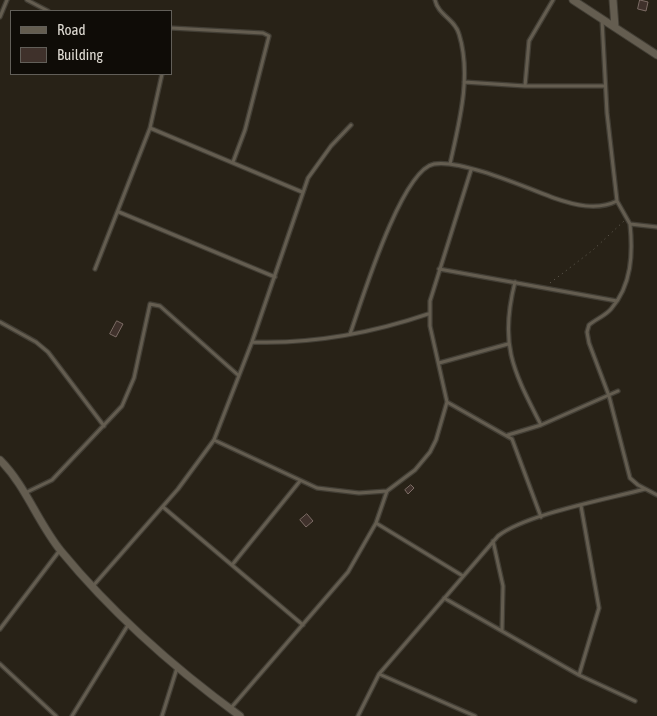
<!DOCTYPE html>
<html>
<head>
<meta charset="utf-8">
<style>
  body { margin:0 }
  #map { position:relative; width:657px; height:716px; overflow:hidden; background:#282217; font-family:"Asap Condensed",sans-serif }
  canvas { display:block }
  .legend { position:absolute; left:10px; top:10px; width:162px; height:65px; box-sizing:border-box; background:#0f0c07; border:1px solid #625f59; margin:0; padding:6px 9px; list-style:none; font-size:15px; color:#dfdbd3 }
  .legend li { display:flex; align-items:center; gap:10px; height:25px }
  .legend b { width:25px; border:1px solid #625f59 }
</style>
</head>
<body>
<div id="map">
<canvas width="657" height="716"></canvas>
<ul class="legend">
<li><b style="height:6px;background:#645d50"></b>Road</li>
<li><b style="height:14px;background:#3f312b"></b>Building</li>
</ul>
</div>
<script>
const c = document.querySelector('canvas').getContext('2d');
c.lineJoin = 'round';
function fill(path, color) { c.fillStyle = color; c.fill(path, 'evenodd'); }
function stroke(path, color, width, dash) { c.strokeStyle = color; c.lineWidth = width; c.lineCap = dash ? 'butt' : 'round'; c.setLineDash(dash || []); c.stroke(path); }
const building = new Path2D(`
  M 640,0 L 648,2 L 646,11 L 638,9 Z
  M 117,321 L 123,324 L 116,337 L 110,334 Z
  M 411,485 L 414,488 L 408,494 L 405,490 Z
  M 307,514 L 313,521 L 306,527 L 300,520 Z`);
fill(building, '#3f312b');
stroke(building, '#7d6d66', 1);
const service = new Path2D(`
  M 27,0 L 48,11
  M 435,0 C 438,15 455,19 459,34 C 472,76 459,123 450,164
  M 0,17 L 7,0
  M 171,28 L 263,33 L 269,36 L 245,130 L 233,162
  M 464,82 L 525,86 L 605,86
  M 525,86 L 529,41 L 553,0
  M 150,128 L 302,192
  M 617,201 L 630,224 L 657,227
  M 119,212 L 275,277
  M 630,224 C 633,253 632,285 611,309 C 605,316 596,319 589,325 L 587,332 L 589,343 L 609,396 L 630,478 L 638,485 L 657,495
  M 95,269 L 150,128 L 162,74
  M 439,269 L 617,301
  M 515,282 C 499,345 513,370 541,425
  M 0,322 L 36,342 L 48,352 L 104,426
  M 350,334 C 361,303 401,170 434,164 C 461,159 527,188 554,198 C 574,205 597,211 617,201 L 607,113 L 602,20
  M 252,342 C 312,344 372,333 428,314
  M 439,363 L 508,344
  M 447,402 L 512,439 L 541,517
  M 508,435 L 541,425 L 618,391
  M 214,440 L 317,488 L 359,493 L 387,491
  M 25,493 L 52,480 L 122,406 L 134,378 L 150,304 L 160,306 L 238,375
  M 163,507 L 303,625
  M 376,523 L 463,576
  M 493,541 L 503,586 L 502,630
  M 232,565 L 300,481
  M 93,586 L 178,489 L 214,440 L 252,342 L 308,178 L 331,146 L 351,125
  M 444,598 L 579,675 L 635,701
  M 0,629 L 60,550
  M 0,664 L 56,716
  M 379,674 L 475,716
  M 579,675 L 599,608 L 581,506
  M 230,709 L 348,572 L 376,523 L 387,491 L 415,470 L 430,452 L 436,440 L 447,402 L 430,326 L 430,301 L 471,170
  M 72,716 L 128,625
  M 162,716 L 177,668
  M 358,716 L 379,674 L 498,536 C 526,514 608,499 645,489`);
const minor = new Path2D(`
  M 573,0 L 657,55
  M 613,0 L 615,27
  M 0,460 C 26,486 38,523 61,551 C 113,614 174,668 240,716`);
stroke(service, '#423e35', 5.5);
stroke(minor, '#423e35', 9);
stroke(new Path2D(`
  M 550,283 L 593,250 L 624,221`), '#686359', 1, [1, 4]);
stroke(service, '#645d50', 3);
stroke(minor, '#645d50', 7);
</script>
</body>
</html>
